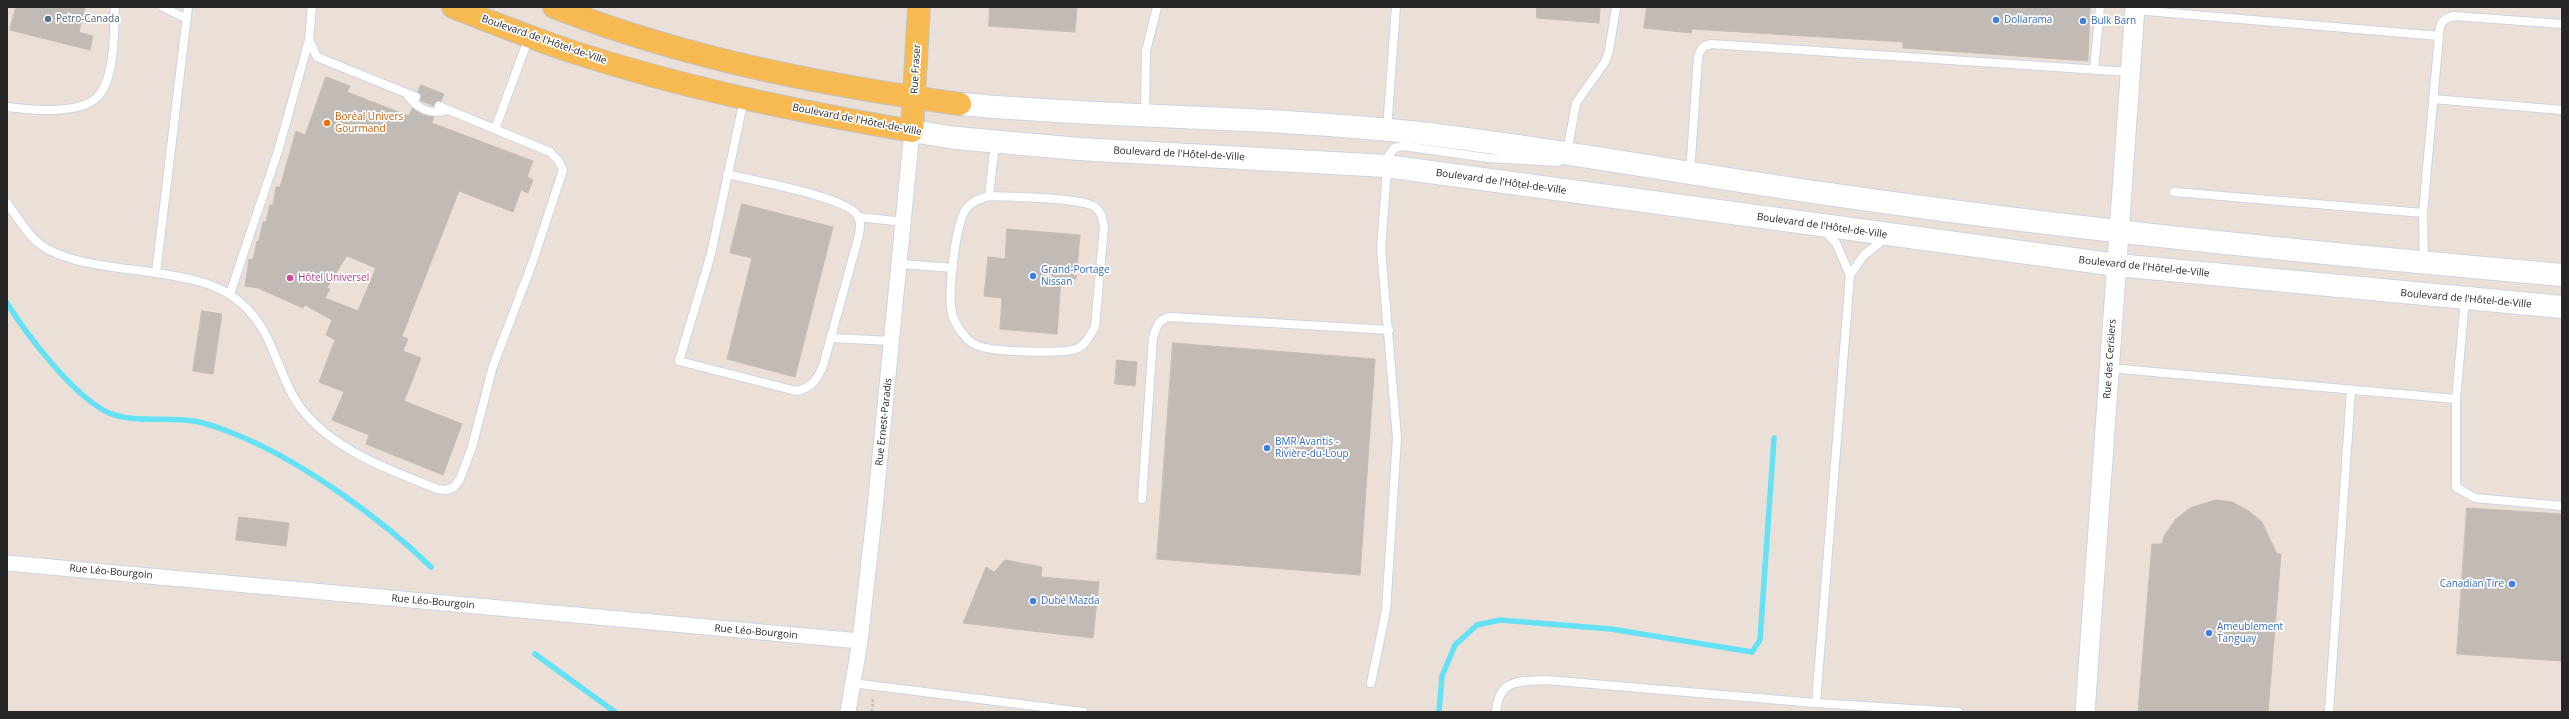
<!DOCTYPE html>
<html>
<head>
<meta charset="utf-8">
<style>
  body { margin:0 }
  #map { position:relative; width:2569px; height:719px; overflow:hidden; background:#ebe0d8; font-family:"Open Sans",sans-serif }
  canvas { display:block }
  .frame { position:absolute; inset:0; border:8px solid #272727; pointer-events:none }
</style>
</head>
<body>
<div id="map">
<canvas width="2569" height="719"></canvas>
<div class="frame"></div>
</div>
<script>
const c = document.querySelector('canvas').getContext('2d');
c.lineJoin = 'round';
function stroke(path, color, width, dash) { c.strokeStyle = color; c.lineWidth = width; c.lineCap = dash ? 'butt' : 'round'; c.setLineDash(dash || []); c.stroke(path); }
function fill(path, color) { c.fillStyle = color; c.fill(path, 'evenodd'); }
function label(font, color, halo, rows, align = 'center') {
  c.font = font + ' "Open Sans",sans-serif'; c.lineWidth = 3.5; c.setLineDash([]); c.textBaseline = 'middle'; c.strokeStyle = halo; c.fillStyle = color; for (const [text, x, y, turn = 0] of rows) {
    c.save(); c.translate(x, y); c.rotate((+turn || 0) * Math.PI / 180); c.textAlign = isNaN(turn) ? turn : align; if (halo) c.strokeText(text, 0, 0); c.fillText(text, 0, 0); c.restore();
  }
}
stroke(new Path2D(`
  M 7,303 C 26,334 75,398 109,413 C 132,423 168,417 193,421 C 209,423 227,431 242,437 C 304,463 383,520 431,567
  M 535,654 L 615,712
  M 1439,712 L 1442,676 L 1455,645 L 1477,625 L 1500,620 L 1611,629 L 1752,652 L 1760,640 L 1774,438`), '#64e1f4', 5.5);
const building = new Path2D(`
  M 16,7 L 85,7 L 79,32 L 93,36 L 90,50 L 10,30 Z
  M 990,7 L 1077,7 L 1075,32 L 989,26 Z
  M 1537,7 L 1600,7 L 1599,23 L 1537,18 Z
  M 1647,7 L 2090,7 L 2088,61 L 1903,48 L 1903,42 L 1692,29 L 1691,33 L 1644,28 Z
  M 326,77 L 350,86 L 347,92 L 409,116 L 412,108 L 423,115 L 434,117 L 432,123 L 533,161 L 527,177 L 533,180 L 528,193 L 521,190 L 513,212 L 459,191 L 402,336 L 408,339 L 403,351 L 421,358 L 404,401 L 462,424 L 443,475 L 366,444 L 369,435 L 332,420 L 344,392 L 319,382 L 335,340 L 326,335 L 332,320 L 305,305 L 303,308 L 258,288 L 245,286 L 249,259 L 253,260 L 257,241 L 259,241 L 263,222 L 266,222 L 270,205 L 273,205 L 276,187 L 280,187 L 296,131 L 305,135 ZM 347,256 L 376,268 L 358,311 L 325,298 L 330,289 L 327,288 Z
  M 421,85 L 444,94 L 441,101 L 436,101 L 434,106 L 420,100 L 421,96 L 418,92 Z
  M 742,204 L 833,227 L 795,377 L 727,359 L 752,258 L 730,253 Z
  M 1007,229 L 1080,235 L 1076,279 L 1061,278 L 1057,334 L 1000,329 L 1002,298 L 984,296 L 988,257 L 1005,259 Z
  M 202,311 L 222,314 L 213,374 L 193,371 Z
  M 1173,343 L 1375,359 L 1360,575 L 1157,559 Z
  M 1117,360 L 1137,362 L 1135,386 L 1115,384 Z
  M 2216,500 L 2232,502 L 2249,511 L 2262,522 L 2277,554 L 2281,554 L 2268,712 L 2138,712 L 2152,544 L 2162,544 L 2164,536 L 2176,519 L 2190,508 Z
  M 2467,508 L 2562,514 L 2562,661 L 2457,654 Z
  M 239,517 L 289,523 L 286,546 L 236,540 Z
  M 1005,560 L 1042,567 L 1041,577 L 1099,582 L 1093,638 L 963,623 L 986,567 L 994,572 Z`);
fill(building, '#c2bab5');
stroke(building, '#c6bcb2', 1);
const service = new Path2D(`
  M 163,7 L 185,18
  M 188,7 L 156,273 C 201,280 236,286 262,328 C 278,355 284,388 304,412 C 337,452 391,470 437,489 L 447,490 L 454,487 L 460,479 L 472,447 L 493,366 L 532,264 L 563,170 L 558,160 L 550,152 L 439,106
  M 312,7 L 309,40 L 317,57 L 416,97
  M 2135,10 L 2439,36 L 2423,213 L 2424,263
  M 2439,36 C 2440,23 2441,19 2454,16 L 2562,24
  M 2094,70 L 2100,7
  M 406,93 C 416,109 431,115 448,110
  M 2433,99 L 2562,110
  M 7,107 C 31,110 84,116 100,94 C 115,74 114,31 115,7
  M 1145,115 L 1146,51 L 1157,7
  M 495,129 L 529,37
  M 1387,129 L 1396,7
  M 1567,153 L 1576,103 L 1605,62 L 1609,51 L 1616,7
  M 1690,173 L 1698,58 C 1700,49 1702,46 1711,44 L 2130,72
  M 727,174 C 750,180 847,197 857,215 C 861,221 860,228 859,235 L 823,366 C 817,380 812,388 796,391 L 679,361 L 711,254 L 744,99
  M 2174,192 L 2423,213
  M 989,196 C 1009,197 1081,197 1095,207 C 1102,213 1102,218 1104,226 L 1095,327 C 1090,335 1085,346 1076,349 C 1060,354 990,352 976,345 C 972,343 966,339 964,335 C 958,329 952,317 951,308 C 949,289 955,225 966,209 C 972,201 980,199 989,196 Z
  M 989,196 L 995,143
  M 7,203 C 16,215 24,229 35,240 C 61,265 121,267 156,273
  M 858,217 L 904,222
  M 900,264 L 953,268
  M 1850,275 L 1864,255 L 1887,237
  M 230,294 L 279,148 L 309,40
  M 831,338 L 892,341
  M 2109,368 L 2456,399 L 2456,487 L 2475,498 L 2562,506
  M 2456,399 L 2465,299
  M 1142,499 L 1153,338 C 1156,328 1158,318 1171,317 L 1389,330
  M 852,683 L 1083,712
  M 1371,683 L 1386,611 L 1397,438 L 1381,248 L 1388,157 L 1394,148 L 1403,146 L 1488,158 L 1558,162
  M 1816,703 L 1850,275 L 1836,243 L 1823,230
  M 1496,712 C 1499,678 1519,682 1546,680 L 1816,703 L 1958,712
  M 2329,712 L 2351,390`);
const minor = new Path2D(`
  M 7,563 L 860,641
  M 848,712 L 860,641 L 874,518 L 912,131`);
const tertiary = new Path2D(`
  M 2085,712 L 2135,7`);
const secondary = new Path2D(`
  M 960,104 C 1113,118 1267,116 1420,133 C 1555,149 1688,174 1821,193 C 2067,229 2314,253 2562,275
  M 912,131 L 956,138 L 1079,149 L 1386,166 L 2117,265 L 2562,307`);
const primary = new Path2D(`
  M 453,7 C 491,22 529,37 567,50 C 679,87 796,111 912,131 L 919,7
  M 554,7 C 684,58 822,85 960,104`);
stroke(service, '#cdd4e2', 10);
stroke(minor, '#cdd4e2', 17);
stroke(tertiary, '#cdd4e2', 21);
stroke(secondary, '#cdd4e2', 24);
stroke(primary, '#c3c3c3', 24);
stroke(new Path2D(`
  M 872,712 L 873,699`), '#c3c3c3', 2.5, [3, 2]);
stroke(service, '#fff', 8);
stroke(minor, '#fff', 15);
stroke(tertiary, '#fff', 19);
stroke(secondary, '#fff', 22);
stroke(primary, '#f7b951', 22);
for (const [x, y, r, color] of [
  [48,19,4,"#5c6f8a"],
  [1996,20,4,"#3f7fe0"],
  [2083,21,4,"#3f7fe0"],
  [327,123,4,"#e8710a"],
  [1033,276,4,"#3f7fe0"],
  [290,278,4,"#d1479c"],
  [1267,448,4,"#3f7fe0"],
  [2512,584,4,"#3f7fe0"],
  [1033,601,4,"#3f7fe0"],
  [2209,633,4,"#3f7fe0"]
]) { const dot = new Path2D(); dot.arc(x, y, r, 0, 2 * Math.PI); c.fillStyle = color; c.fill(dot); stroke(dot, '#fff', 1.5); }
label('10px', '#4e5e75', '#fff', [
  ["Petro-Canada",56,19]
], 'left');
label('10px', '#366cbe', '#fff', [
  ["Dollarama",2004,20],
  ["Bulk Barn",2091,21],
  ["Grand-Portage",1041,270],
  ["Nissan",1041,282],
  ["BMR Avantis -",1275,442],
  ["Rivière-du-Loup",1275,454],
  ["Canadian Tire",2504,584,"right"],
  ["Dubé Mazda",1041,601],
  ["Ameublement",2217,627],
  ["Tanguay",2217,639]
], 'left');
label('10px', '#272727', '#fff', [
  ["Boulevard de l'Hôtel-de-Ville",544,40,19],
  ["Rue Fraser",916,69,-87],
  ["Boulevard de l'Hôtel-de-Ville",857,120,11],
  ["Boulevard de l'Hôtel-de-Ville",1179,154,3],
  ["Boulevard de l'Hôtel-de-Ville",1501,182,8],
  ["Boulevard de l'Hôtel-de-Ville",1822,226,8],
  ["Boulevard de l'Hôtel-de-Ville",2144,267,6],
  ["Boulevard de l'Hôtel-de-Ville",2466,299,5],
  ["Rue des Cerisiers",2110,359,-86],
  ["Rue Ernest-Paradis",884,422,-84],
  ["Rue Léo-Bourgoin",111,572,5],
  ["Rue Léo-Bourgoin",433,602,5],
  ["Rue Léo-Bourgoin",756,632,5]
]);
label('10px', '#c56008', '#fff', [
  ["Boréal Univers",335,117],
  ["Gourmand",335,129]
], 'left');
label('10px', '#b23c85', '#fff', [
  ["Hôtel Universel",298,278]
], 'left');
</script>
</body>
</html>
